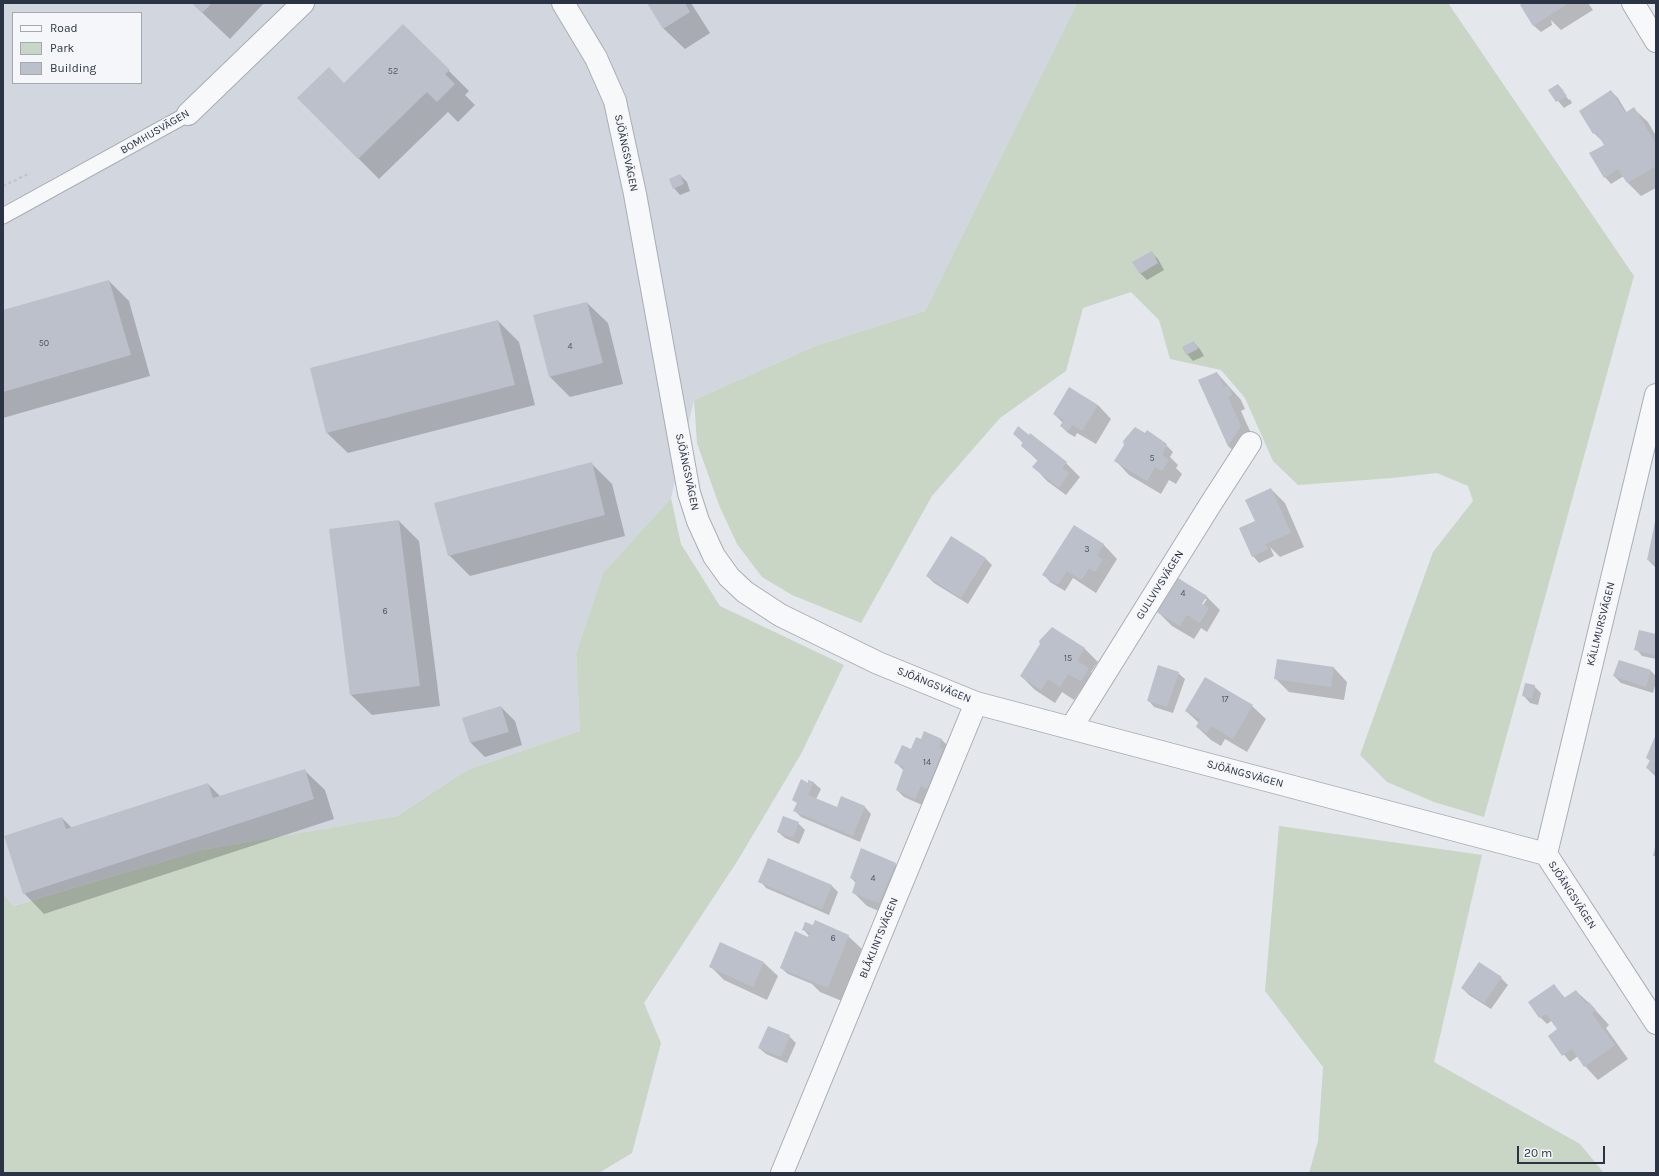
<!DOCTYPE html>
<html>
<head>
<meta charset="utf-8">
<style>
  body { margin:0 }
  #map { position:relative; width:1659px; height:1176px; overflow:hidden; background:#e4e7ec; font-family:Karla,sans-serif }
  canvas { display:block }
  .frame { position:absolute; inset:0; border:4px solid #2b3445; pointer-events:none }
  .legend { position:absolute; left:12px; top:12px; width:130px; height:72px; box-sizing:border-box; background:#f4f6f9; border:1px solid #a4a8b1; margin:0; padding:5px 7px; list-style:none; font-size:12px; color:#2b3445 }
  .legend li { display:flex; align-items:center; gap:8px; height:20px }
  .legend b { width:20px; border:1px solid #a4a8b1 }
  .scale { position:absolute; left:1517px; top:1146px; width:88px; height:18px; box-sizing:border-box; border:2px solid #2b3445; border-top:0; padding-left:5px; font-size:12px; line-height:14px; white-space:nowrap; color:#2b3445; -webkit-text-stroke:3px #f4f6f9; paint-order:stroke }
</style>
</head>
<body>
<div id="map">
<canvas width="1659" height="1176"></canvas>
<div class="frame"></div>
<ul class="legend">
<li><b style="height:5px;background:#f7f8fa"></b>Road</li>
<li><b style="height:11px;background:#c9d6c5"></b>Park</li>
<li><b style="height:11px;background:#bbc0ca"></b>Building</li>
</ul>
<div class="scale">20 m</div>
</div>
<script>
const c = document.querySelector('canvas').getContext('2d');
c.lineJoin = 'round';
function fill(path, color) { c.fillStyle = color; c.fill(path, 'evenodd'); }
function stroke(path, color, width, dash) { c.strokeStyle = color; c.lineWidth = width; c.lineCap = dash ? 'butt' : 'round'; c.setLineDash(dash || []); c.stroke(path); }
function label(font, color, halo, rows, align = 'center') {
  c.font = font + ' Karla,sans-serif'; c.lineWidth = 3; c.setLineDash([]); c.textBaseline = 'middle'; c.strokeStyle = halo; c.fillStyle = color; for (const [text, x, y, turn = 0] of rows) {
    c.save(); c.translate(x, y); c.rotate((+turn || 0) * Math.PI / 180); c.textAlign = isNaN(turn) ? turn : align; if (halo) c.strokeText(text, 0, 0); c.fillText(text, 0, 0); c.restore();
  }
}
fill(new Path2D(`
  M 3,3 L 1077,3 L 925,311 L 815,346 L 694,400 L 671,498 L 603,573 L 576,653 L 580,731 L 467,770 L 397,816 L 202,850 L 12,906 L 3,894 ZM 13,13 L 141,13 L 141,83 L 13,83 Z`), '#d2d6de');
fill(new Path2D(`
  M 1077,3 L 1448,3 L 1634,276 L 1484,817 L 1434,802 L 1387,782 L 1360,755 L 1433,552 L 1473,501 L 1468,486 L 1437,473 L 1392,478 L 1298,485 L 1273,461 L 1245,398 L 1221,370 L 1170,359 L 1159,320 L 1131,292 L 1083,308 L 1066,371 L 1000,418 L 932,496 L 861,623 L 792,595 L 762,577 L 737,544 L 719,505 L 697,443 L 694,400 L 815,346 L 925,311 Z
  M 671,498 L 681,544 L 720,606 L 844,665 L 801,754 L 738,860 L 644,1003 L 661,1043 L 632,1153 L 599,1173 L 3,1173 L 3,894 L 13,906 L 202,850 L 397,816 L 467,770 L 580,731 L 576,653 L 603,573 Z
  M 1279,826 L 1482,855 L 1434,1062 L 1580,1144 L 1604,1173 L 1309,1173 L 1318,1141 L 1323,1067 L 1265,991 Z`), '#c9d6c5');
fill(new Path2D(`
  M 192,3 L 264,3 L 230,39 Z
  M 648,3 L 691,3 L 710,33 L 685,49 L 664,29 Z
  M 1525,3 L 1588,3 L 1593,10 L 1561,30 L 1551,20 L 1552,25 L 1541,32 L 1534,26 L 1522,5 Z
  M 403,25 L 469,91 L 465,95 L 475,105 L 458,122 L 448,112 L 379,179 L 298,98 L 344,84 Z
  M 1558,85 L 1564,91 L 1562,91 L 1569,100 L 1570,99 L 1572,103 L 1564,108 L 1549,90 Z
  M 1611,91 L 1618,98 L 1627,113 L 1634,109 L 1648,122 L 1656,136 L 1656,188 L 1641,196 L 1628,183 L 1624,176 L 1611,184 L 1605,177 L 1605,145 L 1602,139 L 1601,140 L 1594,133 Z
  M 680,175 L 687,182 L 690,191 L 680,195 L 674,188 Z
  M 1151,252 L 1158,259 L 1164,270 L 1147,280 L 1140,273 Z
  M 109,281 L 129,301 L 150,376 L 3,418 L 3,311 Z
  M 587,303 L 608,323 L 623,384 L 570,397 L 550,377 Z
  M 498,321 L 519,342 L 535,405 L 348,453 L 327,433 Z
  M 1193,342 L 1200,349 L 1204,356 L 1193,361 L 1187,354 Z
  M 1217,373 L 1241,400 L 1245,409 L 1241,411 L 1254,440 L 1242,459 L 1228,446 L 1199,380 Z
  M 1098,405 L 1111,419 L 1096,444 L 1077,433 L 1075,437 L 1068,433 L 1061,426 L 1063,423 L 1054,414 Z
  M 1014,434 L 1029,436 L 1030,435 L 1066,463 L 1080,477 L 1066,495 L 1047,481 L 1034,467 L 1038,461 L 1022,446 L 1023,443 Z
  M 1166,445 L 1173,452 L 1170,457 L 1178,465 L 1176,468 L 1182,474 L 1176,484 L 1169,480 L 1161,494 L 1129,475 L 1116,461 Z
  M 591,463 L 612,484 L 625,536 L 470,576 L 449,555 Z
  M 1271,489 L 1285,503 L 1304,547 L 1280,557 L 1270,547 L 1274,556 L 1259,563 L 1253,556 L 1256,522 Z
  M 399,521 L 419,541 L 440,706 L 372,715 L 351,695 Z
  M 1656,524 L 1656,568 L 1648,560 Z
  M 1074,526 L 1104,545 L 1117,559 L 1096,593 L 1073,578 L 1065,591 L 1050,582 L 1044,575 Z
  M 985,558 L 992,565 L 968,604 L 934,583 L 927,576 Z
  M 1179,579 L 1207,597 L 1220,610 L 1207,632 L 1201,628 L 1194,639 L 1172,626 L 1158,612 ZM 1204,599 L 1207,599 L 1203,605 L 1201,605 Z
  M 1656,635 L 1656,659 L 1642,656 L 1636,649 Z
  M 1084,648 L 1098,662 L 1091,672 L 1095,676 L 1089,691 L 1083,687 L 1074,700 L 1062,692 L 1055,703 L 1035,690 L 1021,676 Z
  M 1334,668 L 1347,682 L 1344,700 L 1289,692 L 1275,678 Z
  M 1651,671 L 1656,676 L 1656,682 L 1653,693 L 1621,683 L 1614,676 Z
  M 1178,673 L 1185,679 L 1173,713 L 1154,707 L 1148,700 Z
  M 1534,686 L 1541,693 L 1538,705 L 1530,703 L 1524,696 Z
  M 1252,706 L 1266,719 L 1247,752 L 1225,739 L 1221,746 L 1211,740 L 1197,727 L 1199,723 L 1186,711 Z
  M 501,707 L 515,721 L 522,745 L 485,757 L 471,743 L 463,719 Z
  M 1656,736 L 1656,777 L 1647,768 L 1650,761 L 1647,758 Z
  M 942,740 L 948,746 L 922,805 L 904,797 L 897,790 L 904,771 L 896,763 L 925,742 Z
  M 304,770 L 325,790 L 334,819 L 44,914 L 24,893 L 62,818 L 72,828 L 208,784 L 221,797 Z
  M 809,781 L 814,783 L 821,789 L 816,799 L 837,808 L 865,807 L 871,814 L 860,842 L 801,817 L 795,811 L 798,804 L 794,800 L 808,784 Z
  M 798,823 L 805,830 L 799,844 L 785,838 L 778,832 Z
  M 895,864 L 909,877 L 893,917 L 867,906 L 853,892 L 856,883 L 851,878 Z
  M 760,881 L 832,886 L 838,892 L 829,915 L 766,888 Z
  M 813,926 L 848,936 L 862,949 L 842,1001 L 820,992 L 812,984 L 788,974 L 781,968 L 808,938 L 809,936 L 803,929 Z
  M 721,943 L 764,963 L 778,976 L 767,1000 L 724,980 L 711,967 Z
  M 1501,978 L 1508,985 L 1491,1009 L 1469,995 L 1462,988 Z
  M 1554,985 L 1565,998 L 1576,991 L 1589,1003 L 1609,1025 L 1606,1028 L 1628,1059 L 1598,1080 L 1585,1066 L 1578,1056 L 1570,1062 L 1549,1036 L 1562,1035 L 1553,1020 L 1547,1024 L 1540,1017 Z
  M 789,1036 L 796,1043 L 787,1063 L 766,1054 L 759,1048 Z`), '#0003');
fill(new Path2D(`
  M 192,3 L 212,3 L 202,13 Z
  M 647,3 L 685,3 L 690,12 L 663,29 Z
  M 1523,3 L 1569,3 L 1533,26 L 1520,5 Z
  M 403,24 L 450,70 L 445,74 L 455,84 L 437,102 L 427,92 L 358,159 L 297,98 L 329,67 L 344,83 Z
  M 1558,84 L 1567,96 L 1556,102 L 1548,90 Z
  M 1611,90 L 1625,113 L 1634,107 L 1656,144 L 1656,166 L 1627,183 L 1618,169 L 1604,178 L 1589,153 L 1604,145 L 1596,132 L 1593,134 L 1579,111 Z
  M 680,174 L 684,184 L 673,189 L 669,179 Z
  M 1152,251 L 1158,263 L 1140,274 L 1132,262 Z
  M 109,280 L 131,355 L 3,392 L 3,310 Z
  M 587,302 L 603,363 L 549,377 L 533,315 Z
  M 498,320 L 515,385 L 326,433 L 310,368 Z
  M 1194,341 L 1198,349 L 1186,355 L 1182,347 Z
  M 1217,372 L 1224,387 L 1228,385 L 1232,395 L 1228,397 L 1241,426 L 1228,446 L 1198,380 Z
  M 1069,387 L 1098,405 L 1082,431 L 1072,425 L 1068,431 L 1060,426 L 1064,420 L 1053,414 Z
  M 1018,426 L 1029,435 L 1030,433 L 1067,462 L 1062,468 L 1069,473 L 1059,488 L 1032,467 L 1038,460 L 1021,446 L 1023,442 L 1013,434 Z
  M 1135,427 L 1145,433 L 1147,430 L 1167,444 L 1162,455 L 1169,460 L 1162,471 L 1155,467 L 1147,481 L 1114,461 L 1124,445 L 1123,441 Z
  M 592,462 L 605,515 L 448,556 L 434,503 Z
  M 1271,488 L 1291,533 L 1265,544 L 1268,549 L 1252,557 L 1239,528 L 1255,521 L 1245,500 Z
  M 399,520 L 420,686 L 350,695 L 329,529 Z
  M 1655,522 L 1656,522 L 1656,562 L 1647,560 Z
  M 1074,525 L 1104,544 L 1097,556 L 1103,560 L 1095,572 L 1089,568 L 1082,580 L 1067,571 L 1058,585 L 1042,575 Z
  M 951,536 L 986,558 L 961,598 L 926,576 Z
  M 1178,578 L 1207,596 L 1202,604 L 1209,608 L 1200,623 L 1187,615 L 1180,626 L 1157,612 Z
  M 1052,627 L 1085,648 L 1077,661 L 1089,668 L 1081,681 L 1068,674 L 1060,687 L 1048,679 L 1041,690 L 1020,676 L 1040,644 L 1039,641 Z
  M 1639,630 L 1656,634 L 1656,655 L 1634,650 Z
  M 1277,659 L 1334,667 L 1331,687 L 1274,679 Z
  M 1619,660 L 1651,670 L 1646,687 L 1613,676 Z
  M 1158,665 L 1179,672 L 1167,707 L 1147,701 Z
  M 1205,677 L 1253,705 L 1233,739 L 1211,726 L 1207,733 L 1196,727 L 1200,719 L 1185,711 Z
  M 1525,683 L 1535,685 L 1532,699 L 1522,696 Z
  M 501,706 L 509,732 L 470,743 L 462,718 Z
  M 924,731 L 942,739 L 939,747 L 943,749 L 927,789 L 921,786 L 915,799 L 896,790 L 904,767 L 894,763 L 902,745 L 911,749 L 916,737 L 921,739 Z
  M 1656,734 L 1656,772 L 1646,768 L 1650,760 L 1646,758 Z
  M 305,769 L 314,799 L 23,894 L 4,836 L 62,817 L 66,829 L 208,783 L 213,798 Z
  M 801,779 L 808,783 L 808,780 L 814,782 L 808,795 L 837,807 L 841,796 L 865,806 L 853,836 L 793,811 L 797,803 L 792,800 Z
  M 783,816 L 799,822 L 793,838 L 777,832 Z
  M 1655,847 L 1656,847 L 1656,856 L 1653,856 Z
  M 861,848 L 896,863 L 879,903 L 852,893 L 856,880 L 850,878 Z
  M 768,858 L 832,885 L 822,909 L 758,882 Z
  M 815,920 L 849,935 L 828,988 L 780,968 L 795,931 L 808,937 L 810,933 L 802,930 L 805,922 L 813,925 Z
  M 720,942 L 764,962 L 753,987 L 709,967 Z
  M 1479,962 L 1502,977 L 1484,1003 L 1461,988 Z
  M 1554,984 L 1564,998 L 1576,990 L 1586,1004 L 1589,1002 L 1596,1010 L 1592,1014 L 1615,1045 L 1584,1067 L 1572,1049 L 1562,1056 L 1548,1036 L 1557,1029 L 1546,1014 L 1539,1018 L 1528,1002 Z
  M 768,1026 L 790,1035 L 781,1057 L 758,1048 Z`), '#bbc0ca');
const service = new Path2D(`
  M 3,216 L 188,114`);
const minor = new Path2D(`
  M 563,3 L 596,58 L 615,101 L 635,194 L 689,493 L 698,521 L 714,556 L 729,577 L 745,592 L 780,615 L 878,663 L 976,703 L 1546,854 L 1656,1023
  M 1633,3 L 1656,41
  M 188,114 L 303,3
  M 1071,728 L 1210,505 L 1250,443
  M 1546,854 L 1656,395
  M 782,1173 L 976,703`);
stroke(service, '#a9aeb7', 17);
stroke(minor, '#a9aeb7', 24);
stroke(new Path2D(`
  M 3,186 L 28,174`), '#c2c5cb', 2.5, [3, 3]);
stroke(service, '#f7f8fa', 15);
stroke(minor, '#f7f8fa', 22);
label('9px', '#4f5766', null, [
  ["52",393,71],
  ["50",44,343],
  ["4",570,346],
  ["5",1152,458],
  ["3",1087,549],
  ["4",1183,593],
  ["6",385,611],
  ["15",1068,658],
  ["17",1225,699],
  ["14",927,762],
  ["4",873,878],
  ["6",833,938]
]);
label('11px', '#2b3445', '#f4f6f9', [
  ["BOMHUSVÄGEN",155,132,-30],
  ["SJÖÄNGSVÄGEN",626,153,78],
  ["SJÖÄNGSVÄGEN",687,472,78],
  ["GULLVIVSVÄGEN",1160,585,-58],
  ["KÄLLMURSVÄGEN",1601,624,-76],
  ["SJÖÄNGSVÄGEN",934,685,22],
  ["SJÖÄNGSVÄGEN",1245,774,15],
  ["SJÖÄNGSVÄGEN",1572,895,57],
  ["BLÅKLINTSVÄGEN",879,938,-68]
]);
</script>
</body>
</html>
